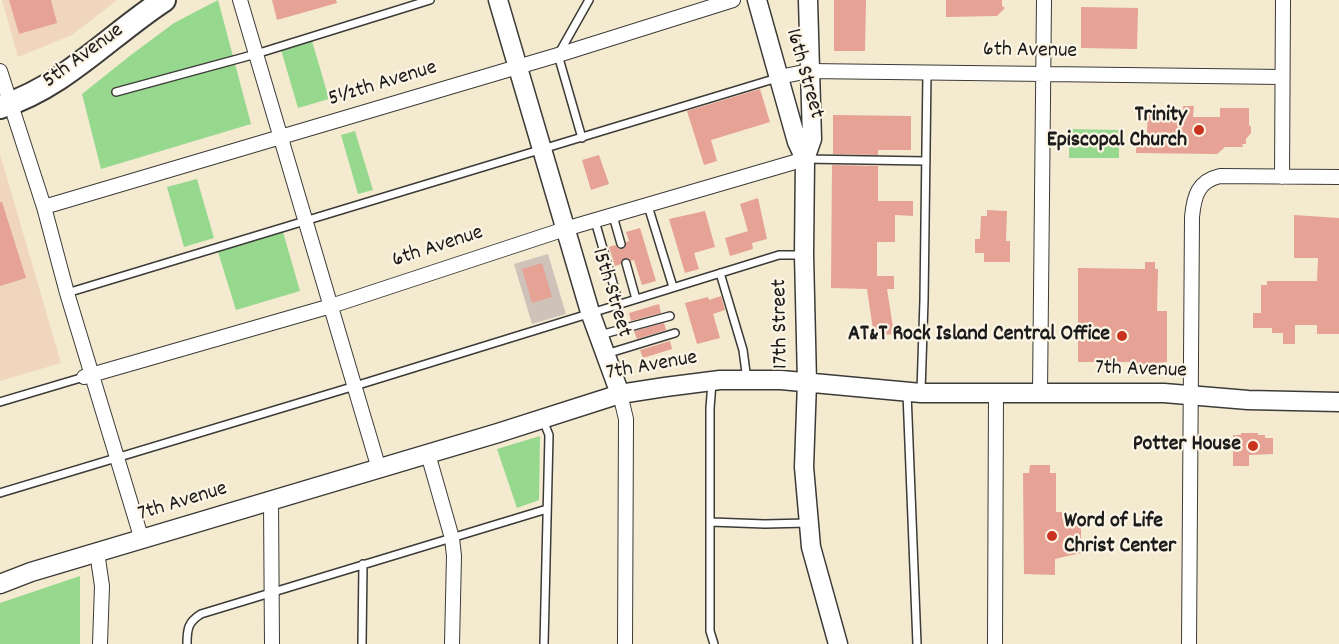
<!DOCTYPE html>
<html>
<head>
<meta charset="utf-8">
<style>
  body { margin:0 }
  canvas { display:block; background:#f3ead0 }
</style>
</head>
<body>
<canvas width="1339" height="644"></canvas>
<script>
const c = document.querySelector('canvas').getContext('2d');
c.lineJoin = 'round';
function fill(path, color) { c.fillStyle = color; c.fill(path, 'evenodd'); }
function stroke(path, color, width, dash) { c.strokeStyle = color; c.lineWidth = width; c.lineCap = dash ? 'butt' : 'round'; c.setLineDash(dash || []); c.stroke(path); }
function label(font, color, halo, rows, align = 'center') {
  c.font = font + ' Dekko,sans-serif'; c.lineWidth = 4.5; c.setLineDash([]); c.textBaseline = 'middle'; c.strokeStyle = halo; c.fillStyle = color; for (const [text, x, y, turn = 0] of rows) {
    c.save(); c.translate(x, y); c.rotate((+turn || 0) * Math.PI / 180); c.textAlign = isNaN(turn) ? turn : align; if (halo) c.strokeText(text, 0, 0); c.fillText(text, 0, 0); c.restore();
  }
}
fill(new Path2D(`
  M 2,0 L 117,0 L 72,35 L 18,57 Z
  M 0,154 L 61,363 L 0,381 Z`), '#f0d6bc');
fill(new Path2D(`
  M 548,254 L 566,314 L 532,324 L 514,264 Z`), '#cec2b9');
fill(new Path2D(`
  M 218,0 L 251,124 L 101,169 L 82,94 L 131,55 L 174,23 Z
  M 312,41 L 329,99 L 298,108 L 281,50 Z
  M 1069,129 L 1119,130 L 1119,158 L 1069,158 Z
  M 355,131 L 373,190 L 358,194 L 341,135 Z
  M 197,179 L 214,238 L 184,247 L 167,187 Z
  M 283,232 L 300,291 L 236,310 L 218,252 Z
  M 540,436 L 539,500 L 517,508 L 497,449 Z
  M 80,576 L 80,644 L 0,644 L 0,603 Z`), '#97d88f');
fill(new Path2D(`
  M 9,0 L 51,0 L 57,23 L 19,34 Z
  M 272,0 L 336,0 L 337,3 L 277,20 Z
  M 834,0 L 866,0 L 865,51 L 834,51 Z
  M 946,0 L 1002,0 L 1002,6 L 1005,8 L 997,16 L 946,17 Z
  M 1081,7 L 1138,8 L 1137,49 L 1081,48 Z
  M 760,89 L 770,122 L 711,140 L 717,161 L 704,165 L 687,111 Z
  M 1183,106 L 1194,106 L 1193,117 L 1220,117 L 1220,108 L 1249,108 L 1249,125 L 1251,127 L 1251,133 L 1246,139 L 1246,144 L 1242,144 L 1243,147 L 1225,147 L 1217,154 L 1136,153 L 1136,134 L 1147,134 L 1148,108 L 1183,109 Z
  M 833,115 L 911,116 L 911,150 L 878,150 L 878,155 L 833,154 Z
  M 599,155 L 609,184 L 591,190 L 582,160 Z
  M 832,165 L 878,166 L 878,201 L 913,201 L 913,216 L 895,215 L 895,242 L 877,242 L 877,276 L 894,276 L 894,289 L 887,289 L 894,334 L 874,336 L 867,289 L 831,288 Z
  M 758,198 L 767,239 L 752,243 L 753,249 L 730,256 L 725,238 L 748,231 L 740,204 Z
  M 0,202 L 2,202 L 26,278 L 0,286 Z
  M 987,210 L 1007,211 L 1006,241 L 1010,241 L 1010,262 L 984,262 L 984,253 L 975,253 L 975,239 L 980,239 L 981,216 L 987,216 Z
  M 705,211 L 715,247 L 694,253 L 699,269 L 685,273 L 669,219 Z
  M 1294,215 L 1339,218 L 1339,334 L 1317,334 L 1317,325 L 1295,325 L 1295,344 L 1283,344 L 1283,333 L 1272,333 L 1272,328 L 1253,328 L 1253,313 L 1261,313 L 1261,285 L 1267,285 L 1267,281 L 1317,281 L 1318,258 L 1294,258 Z
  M 640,228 L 656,281 L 642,285 L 634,260 L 631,261 L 628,258 L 624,258 L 621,264 L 615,266 L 609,247 L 615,245 L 619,249 L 625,248 L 626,242 L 629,241 L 626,232 Z
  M 1145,262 L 1155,262 L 1155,269 L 1158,269 L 1157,311 L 1167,311 L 1167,362 L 1130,365 L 1130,362 L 1078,362 L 1078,268 L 1145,269 Z
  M 542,263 L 552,297 L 532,303 L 522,269 Z
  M 721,296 L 725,310 L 713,314 L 720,338 L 697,344 L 685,303 L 708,297 L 709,300 Z
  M 659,304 L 661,313 L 631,321 L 629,313 Z
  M 664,323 L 666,330 L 637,339 L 634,331 Z
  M 670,341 L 672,349 L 643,358 L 640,350 Z
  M 1241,433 L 1258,433 L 1258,435 L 1265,435 L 1265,438 L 1273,438 L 1273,454 L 1249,455 L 1249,466 L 1233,466 L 1233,435 L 1241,435 Z
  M 1030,465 L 1050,465 L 1050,473 L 1056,473 L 1056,512 L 1062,512 L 1062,518 L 1081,518 L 1081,553 L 1055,559 L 1055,575 L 1024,574 L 1023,473 L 1029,473 Z`), '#e5a295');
const service = new Path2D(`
  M 116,92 L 256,54 L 430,0
  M 582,138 L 558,55 L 589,0
  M 805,159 L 926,161
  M 648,206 L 673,287
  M 613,216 L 621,244
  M 595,221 L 619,304
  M 626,263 L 636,299
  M 720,273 L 743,350 L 747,380
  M 67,293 L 777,78
  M 600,335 L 670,316
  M 606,354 L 675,333
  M 712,383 L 710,408 L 710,631 L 714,644
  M 921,391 L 924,300 L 927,72
  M 907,393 L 917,644
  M 0,402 L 84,377
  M 543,420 L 549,435 L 544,644
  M 0,493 L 355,386 L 779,255 L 802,255
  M 711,522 L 765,524 L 808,523
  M 187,644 C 187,629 188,622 201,614 L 547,509
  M 362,644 L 363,564`);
const minor = new Path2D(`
  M 240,0 L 379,469
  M 0,71 L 44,207 L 67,293 L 142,540
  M 779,77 L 809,71 L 1282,77
  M 1282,177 L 1283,0
  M 44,207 L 558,55 L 733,0
  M 84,377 L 331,306 L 565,229 L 805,159
  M 1040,392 L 1044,0
  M 620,394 L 626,419 L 625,644
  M 428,454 L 452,538 L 454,556 L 452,644
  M 271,502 L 272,644
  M 97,552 L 102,586 L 100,644
  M 995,644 L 996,392
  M 1189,644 L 1192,217 C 1194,196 1198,181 1220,176 L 1339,177`);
const tertiary = new Path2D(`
  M 498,0 L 590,312 L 620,394
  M 757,0 L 797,142 L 805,159
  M 808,0 L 812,139 L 805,159 L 804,255 L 807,382 L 804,467 L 811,547 L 838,644
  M 0,584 L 31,572 L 498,433 L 620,394 L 665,387 L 720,380 L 781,380 L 921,393 L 1164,393 L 1248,400 L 1339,402`);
const primary = new Path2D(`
  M 0,107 C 64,87 109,36 164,0`);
stroke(service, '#3c3b37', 10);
stroke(minor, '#3c3b37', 16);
stroke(tertiary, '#3c3b37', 21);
stroke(primary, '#3c3b37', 26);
stroke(service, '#fff', 7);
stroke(minor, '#fff', 14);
stroke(tertiary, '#fff', 18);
stroke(primary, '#fff', 22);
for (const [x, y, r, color] of [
  [1199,130,6,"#c8321e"],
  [1122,336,6,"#c8321e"],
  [1253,446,6,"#c8321e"],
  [1052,536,6,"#c8321e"]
]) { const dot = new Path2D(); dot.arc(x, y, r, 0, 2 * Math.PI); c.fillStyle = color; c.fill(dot); stroke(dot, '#fcf5e5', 2); }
label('22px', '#1c1c1c', '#fcf5e5', [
  ["6th Avenue",1030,52,1],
  ["5th Avenue",84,57,-36],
  ["16th Street",803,74,74],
  ["5½th Avenue",383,85,-17],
  ["6th Avenue",438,248,-18],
  ["15th Street",610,293,73],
  ["17th Street",782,324,-91],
  ["7th Avenue",652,367,-10],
  ["7th Avenue",1141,371,2],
  ["7th Avenue",183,503,-17]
]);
label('bold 22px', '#1c1c1c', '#fcf5e5', [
  ["Trinity",1187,117],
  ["Episcopal Church",1187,142],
  ["AT&T Rock Island Central Office",1110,336],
  ["Potter House",1241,446],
  ["Word of Life",1064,523,"left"],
  ["Christ Center",1064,548,"left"]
], 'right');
</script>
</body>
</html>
